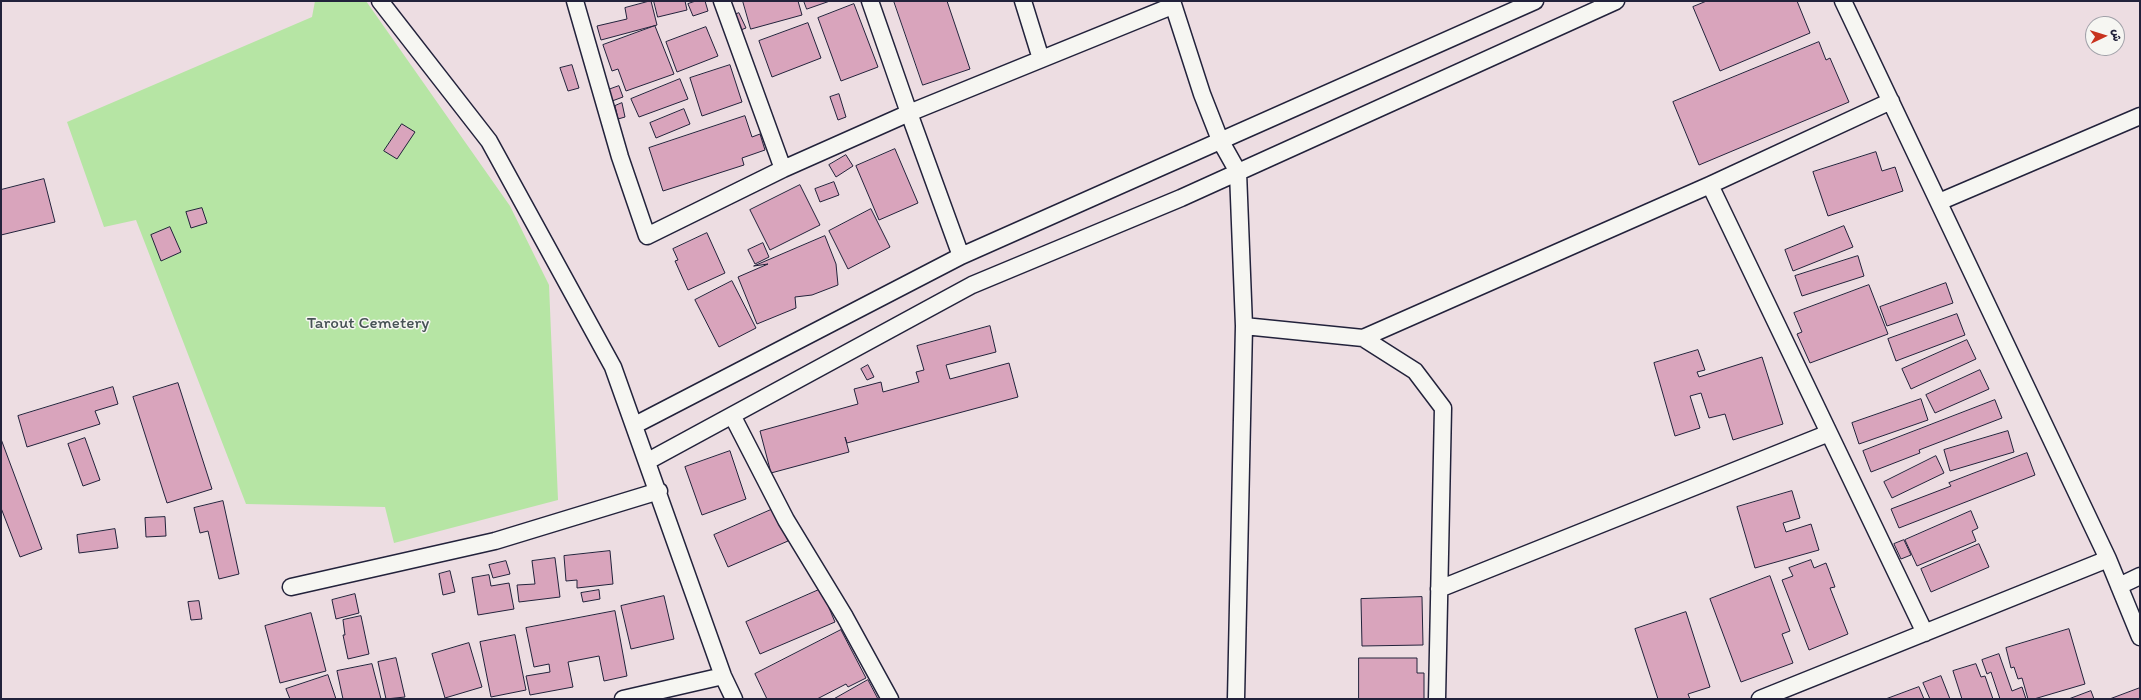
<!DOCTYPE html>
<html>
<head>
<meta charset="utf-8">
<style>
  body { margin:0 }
  #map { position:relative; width:2141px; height:700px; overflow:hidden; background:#eddde2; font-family:Itim,"Playpen Sans Arabic",sans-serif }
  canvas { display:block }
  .frame { position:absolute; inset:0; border:2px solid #22223b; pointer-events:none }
  .north { position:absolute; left:2085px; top:16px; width:40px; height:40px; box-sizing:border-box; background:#f6f6f2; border:1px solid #a1a1a9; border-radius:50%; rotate:86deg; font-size:11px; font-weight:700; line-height:16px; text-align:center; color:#22223b }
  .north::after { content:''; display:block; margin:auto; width:14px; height:18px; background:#c8321e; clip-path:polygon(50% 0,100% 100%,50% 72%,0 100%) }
</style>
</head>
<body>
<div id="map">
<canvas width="2141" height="700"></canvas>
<div class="frame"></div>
<div class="north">ش</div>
</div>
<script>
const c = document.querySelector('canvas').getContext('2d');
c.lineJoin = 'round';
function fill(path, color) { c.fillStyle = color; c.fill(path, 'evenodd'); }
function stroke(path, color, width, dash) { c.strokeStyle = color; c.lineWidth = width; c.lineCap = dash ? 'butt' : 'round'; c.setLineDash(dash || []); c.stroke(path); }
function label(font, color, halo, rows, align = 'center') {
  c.font = font + ' Itim,sans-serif'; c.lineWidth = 3; c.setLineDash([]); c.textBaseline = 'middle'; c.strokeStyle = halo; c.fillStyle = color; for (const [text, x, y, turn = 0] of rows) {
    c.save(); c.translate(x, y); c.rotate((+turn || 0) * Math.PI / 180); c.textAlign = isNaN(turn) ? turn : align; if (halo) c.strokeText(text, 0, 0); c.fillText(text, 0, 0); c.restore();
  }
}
fill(new Path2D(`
  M 315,1 L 366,1 L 510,206 L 549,285 L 558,500 L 394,543 L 385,507 L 246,504 L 136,220 L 104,227 L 67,122 L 312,17 Z`), '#b6e5a4');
const building = new Path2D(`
  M 651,1 L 657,25 L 601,40 L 597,26 L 627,19 L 625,8 Z
  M 654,1 L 685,1 L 687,10 L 658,17 Z
  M 696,1 L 705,1 L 708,11 L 693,16 L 688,4 Z
  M 743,1 L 798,1 L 802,15 L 751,29 Z
  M 804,1 L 830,1 L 807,9 Z
  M 894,1 L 947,1 L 970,69 L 923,85 Z
  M 1707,1 L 1797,1 L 1810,33 L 1720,71 L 1693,7 Z
  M 854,4 L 878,67 L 841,81 L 818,18 Z
  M 739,13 L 746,28 L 738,31 L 732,16 Z
  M 808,23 L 821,58 L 772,77 L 759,41 Z
  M 655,26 L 674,74 L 626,91 L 618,69 L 612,71 L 603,45 Z
  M 706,27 L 718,56 L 677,72 L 666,42 Z
  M 1819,42 L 1826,60 L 1830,58 L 1849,102 L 1699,165 L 1673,102 Z
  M 572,65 L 579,88 L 568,91 L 560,68 Z
  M 730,65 L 742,102 L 702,116 L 690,78 Z
  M 680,79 L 688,99 L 639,117 L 631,99 Z
  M 619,86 L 623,97 L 612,101 L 608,90 Z
  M 839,94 L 846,117 L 838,120 L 830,97 Z
  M 622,103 L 625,117 L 618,119 L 615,106 Z
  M 684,109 L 690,124 L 656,138 L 650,123 Z
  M 745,116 L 752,137 L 760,134 L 765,150 L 742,158 L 744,165 L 663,191 L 649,148 Z
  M 402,124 L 415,132 L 397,159 L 384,151 Z
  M 895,149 L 918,203 L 879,220 L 856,166 Z
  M 1876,152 L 1882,171 L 1895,167 L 1903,191 L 1828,216 L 1813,172 Z
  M 846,155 L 853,166 L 836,177 L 829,165 Z
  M 44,179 L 55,222 L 1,235 L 1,190 Z
  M 834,182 L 839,195 L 820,202 L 815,189 Z
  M 800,185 L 820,225 L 770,250 L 750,210 Z
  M 202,208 L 207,223 L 191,228 L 186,212 Z
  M 871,209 L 890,247 L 848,269 L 829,231 Z
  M 1844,226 L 1853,247 L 1793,271 L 1785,250 Z
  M 170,227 L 181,252 L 161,261 L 151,235 Z
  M 707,233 L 725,273 L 688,290 L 675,261 L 678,260 L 673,249 Z
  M 825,236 L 836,264 L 838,285 L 812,295 L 795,297 L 796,308 L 757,324 L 738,277 L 768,264 L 754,266 Z
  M 763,243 L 769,257 L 755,264 L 748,250 Z
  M 1858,256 L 1864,276 L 1802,296 L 1795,276 Z
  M 732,281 L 756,328 L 719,347 L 695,300 Z
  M 1946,283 L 1953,303 L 1887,326 L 1880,307 Z
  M 1869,285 L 1888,334 L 1810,363 L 1797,334 L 1802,332 L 1794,313 Z
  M 1957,314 L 1965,335 L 1896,361 L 1888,339 Z
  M 990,326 L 996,352 L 946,365 L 950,379 L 1009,363 L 1018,397 L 847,443 L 845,437 L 849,452 L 771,473 L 760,431 L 858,404 L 854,389 L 881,382 L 883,392 L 919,382 L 916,372 L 924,370 L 917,346 Z
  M 1967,340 L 1976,359 L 1911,389 L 1902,369 Z
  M 1698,350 L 1705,370 L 1697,372 L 1699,377 L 1762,357 L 1783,424 L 1733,440 L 1725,414 L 1709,418 L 1701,393 L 1690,396 L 1700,428 L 1675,436 L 1654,363 Z
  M 868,365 L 874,377 L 867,380 L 861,369 Z
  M 1980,370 L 1989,389 L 1935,413 L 1926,395 Z
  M 178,383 L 212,489 L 167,503 L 133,397 Z
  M 113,387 L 118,404 L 95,411 L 100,424 L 27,447 L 18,416 Z
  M 1921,399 L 1928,420 L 1859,444 L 1852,423 Z
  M 1995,400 L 2002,418 L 1919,450 L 1920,453 L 1871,472 L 1863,451 Z
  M 2008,431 L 2014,452 L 1950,471 L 1944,450 Z
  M 85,438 L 100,480 L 83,486 L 68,444 Z
  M 1,439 L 42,549 L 20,557 L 1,508 Z
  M 730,451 L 746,499 L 702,515 L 685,467 Z
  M 2027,453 L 2035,475 L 1899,528 L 1891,509 L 1951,486 L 1949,483 Z
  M 1936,456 L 1944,473 L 1892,498 L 1884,482 Z
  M 1792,491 L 1800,518 L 1783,523 L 1786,532 L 1811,524 L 1819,550 L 1755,568 L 1737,507 Z
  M 223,501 L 239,574 L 219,579 L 208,531 L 200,533 L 194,508 Z
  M 773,509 L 788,541 L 728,567 L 714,535 Z
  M 1971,511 L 1978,528 L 1972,531 L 1976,541 L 1917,566 L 1905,540 Z
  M 165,517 L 166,536 L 146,537 L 145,518 Z
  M 115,529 L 118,548 L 79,553 L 77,535 Z
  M 1904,540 L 1911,555 L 1901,559 L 1894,544 Z
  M 1979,544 L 1989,567 L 1931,592 L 1921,569 Z
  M 610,551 L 613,584 L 577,588 L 577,580 L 566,581 L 564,556 Z
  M 555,558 L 560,597 L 519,602 L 517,585 L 535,584 L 532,561 Z
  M 1811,560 L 1814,568 L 1826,563 L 1835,587 L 1830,588 L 1848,634 L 1809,650 L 1782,580 L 1793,576 L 1789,568 Z
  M 506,561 L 510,574 L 493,578 L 489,565 Z
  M 450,571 L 455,592 L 443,595 L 439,574 Z
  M 489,575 L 491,586 L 509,583 L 514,609 L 478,615 L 472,578 Z
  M 1770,576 L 1790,631 L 1782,634 L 1793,663 L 1741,682 L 1710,599 Z
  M 821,589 L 835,622 L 760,654 L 746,622 Z
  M 599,590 L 600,599 L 583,602 L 581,593 Z
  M 355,594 L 359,613 L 336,619 L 332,600 Z
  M 664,596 L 674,639 L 631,649 L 621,606 Z
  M 1422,597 L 1423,645 L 1362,646 L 1361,599 Z
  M 199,601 L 202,619 L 191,620 L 188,602 Z
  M 615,611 L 627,676 L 604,681 L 599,656 L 568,662 L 573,687 L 530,695 L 526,676 L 550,672 L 549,664 L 534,667 L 526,628 Z
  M 1686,612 L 1710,687 L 1688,694 L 1690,699 L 1658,699 L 1635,629 Z
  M 311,613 L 326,671 L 280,683 L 265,626 Z
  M 361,616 L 369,654 L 348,659 L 343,635 L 345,635 L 343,620 Z
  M 2069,629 L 2085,684 L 2034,699 L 2028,699 L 2022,678 L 2018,679 L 2014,667 L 2011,668 L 2006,648 Z
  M 841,630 L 866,678 L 848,687 L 846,684 L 817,699 L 767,699 L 755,674 Z
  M 515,635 L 526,690 L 491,697 L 480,642 Z
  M 469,643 L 482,687 L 445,698 L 432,654 Z
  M 1999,654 L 2012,691 L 2022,687 L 2026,699 L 2000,699 L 1991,672 L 1987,674 L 1982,660 Z
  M 396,658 L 405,697 L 386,699 L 378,662 Z
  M 1359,658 L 1417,658 L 1417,673 L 1424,673 L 1424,699 L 1359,699 Z
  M 372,664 L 381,699 L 343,699 L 337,671 Z
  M 1976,664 L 1981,677 L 1985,676 L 1993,699 L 1962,699 L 1953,671 Z
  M 328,675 L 336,699 L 290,699 L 286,689 Z
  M 1941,676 L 1950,699 L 1930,699 L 1923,683 Z
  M 868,680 L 878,699 L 834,699 Z
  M 1919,687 L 1924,699 L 1886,699 Z
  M 2140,688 L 2140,699 L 2110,699 Z
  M 2091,691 L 2094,699 L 2069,699 Z`);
fill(building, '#d9a4bc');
stroke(building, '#22223b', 1);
const street = new Path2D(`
  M 380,1 L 489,141 L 613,367 L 723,676 L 734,699
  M 575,1 L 620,157 L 647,236 L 783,169 L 909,113 L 870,1
  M 722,1 L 783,169
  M 1023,1 L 1041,59
  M 1172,1 L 1202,94 L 1220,140 L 1238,172 L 1244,326 L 1236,699
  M 1843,1 L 2108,559 L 2140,637
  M 1710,185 L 1925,633
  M 1939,202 L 2140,116
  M 961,256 L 909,113 L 1172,6
  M 1244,326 L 1363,338 L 1415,371 L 1443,408 L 1437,699
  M 1363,338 L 1710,185 L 1891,101
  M 733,417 L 786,520 L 845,617 L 890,699
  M 635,425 L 961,256 L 1535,1
  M 648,461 L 972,285 L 1181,198 L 1616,1
  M 2119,586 L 2140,576
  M 291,587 L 495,541 L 659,491
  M 1439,589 L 1829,433
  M 623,699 L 723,676
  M 1760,699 L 2108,559`);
stroke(street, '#22223b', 19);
stroke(street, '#f6f6f2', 16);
label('17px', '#475355', '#f6f6f2', [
  ["Tarout Cemetery",368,324]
]);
</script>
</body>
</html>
